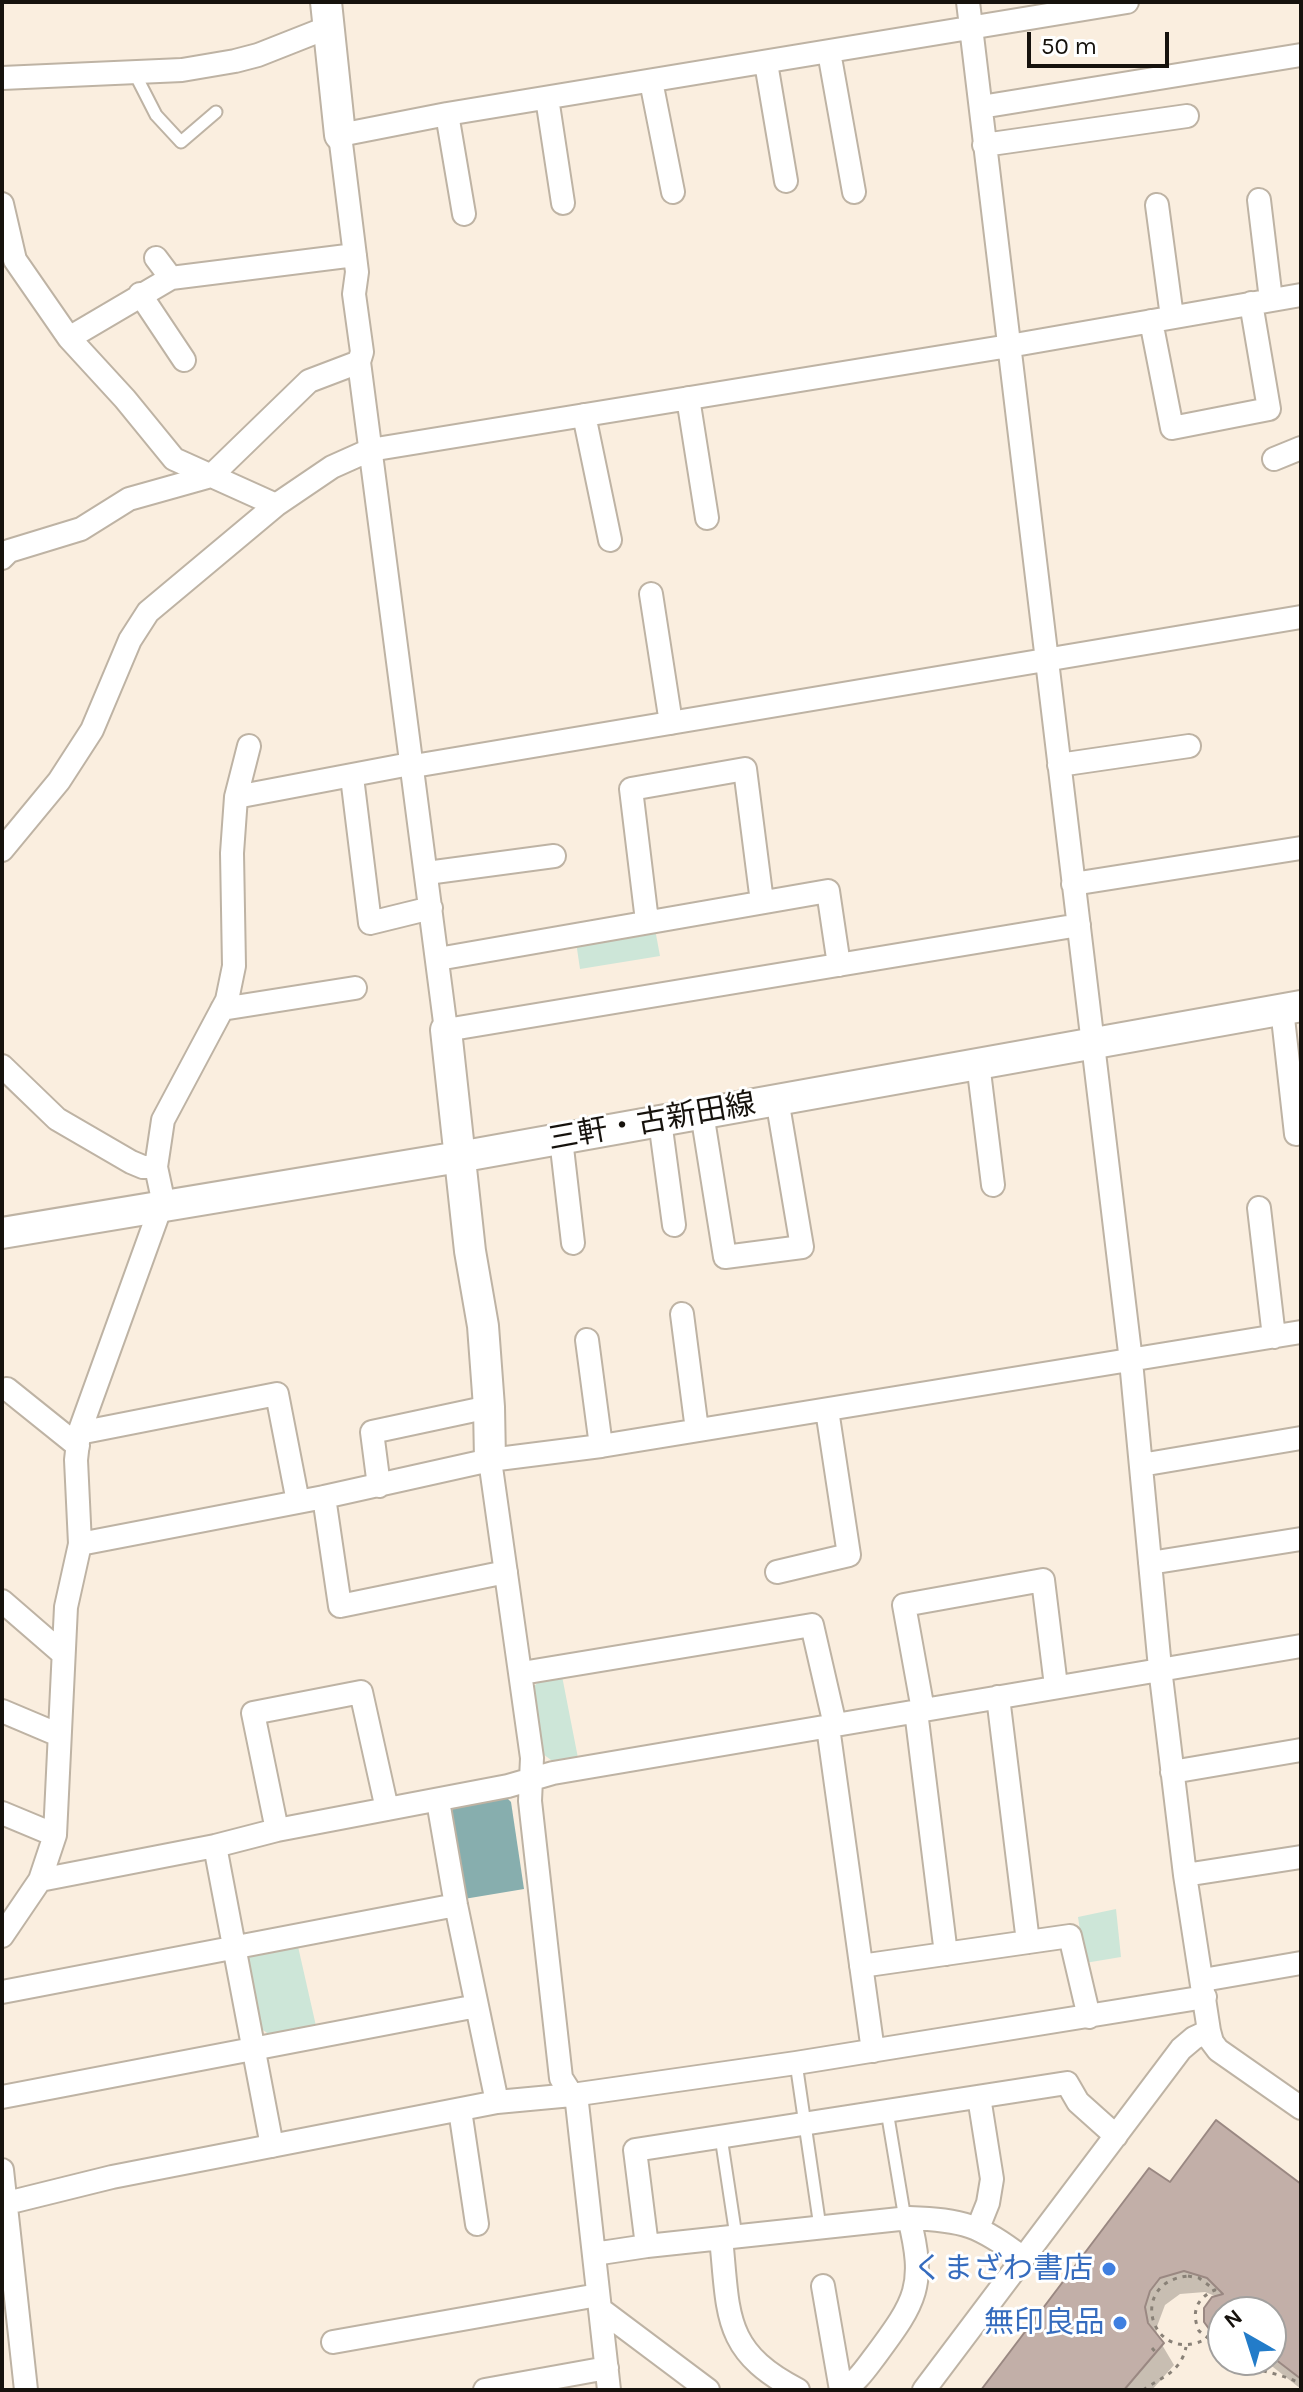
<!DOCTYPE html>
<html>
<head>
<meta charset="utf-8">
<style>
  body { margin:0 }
  #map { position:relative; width:1303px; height:2392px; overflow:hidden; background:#faeedf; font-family:Karla,sans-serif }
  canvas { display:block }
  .frame { position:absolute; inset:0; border:4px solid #16120d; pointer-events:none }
  .north { position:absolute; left:1207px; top:2296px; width:80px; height:80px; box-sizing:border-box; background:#fff; border:2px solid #a2a09e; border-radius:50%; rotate:321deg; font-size:22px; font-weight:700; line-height:32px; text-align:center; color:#16120d }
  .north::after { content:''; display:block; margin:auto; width:28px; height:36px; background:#237cc9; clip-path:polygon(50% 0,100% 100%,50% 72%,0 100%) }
  .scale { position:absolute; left:1027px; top:32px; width:142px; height:36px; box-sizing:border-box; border:4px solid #16120d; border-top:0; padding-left:10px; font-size:24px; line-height:28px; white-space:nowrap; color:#16120d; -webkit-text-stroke:6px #fff; paint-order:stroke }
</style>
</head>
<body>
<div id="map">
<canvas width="1303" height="2392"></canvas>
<div class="frame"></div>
<div class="north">N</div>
<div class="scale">50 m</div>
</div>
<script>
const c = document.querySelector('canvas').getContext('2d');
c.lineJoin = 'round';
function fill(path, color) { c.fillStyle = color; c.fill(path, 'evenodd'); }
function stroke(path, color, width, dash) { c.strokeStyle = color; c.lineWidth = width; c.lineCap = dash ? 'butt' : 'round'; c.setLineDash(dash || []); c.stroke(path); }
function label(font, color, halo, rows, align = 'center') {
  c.font = font + ' Karla,"Noto Sans JP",sans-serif'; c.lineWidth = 6; c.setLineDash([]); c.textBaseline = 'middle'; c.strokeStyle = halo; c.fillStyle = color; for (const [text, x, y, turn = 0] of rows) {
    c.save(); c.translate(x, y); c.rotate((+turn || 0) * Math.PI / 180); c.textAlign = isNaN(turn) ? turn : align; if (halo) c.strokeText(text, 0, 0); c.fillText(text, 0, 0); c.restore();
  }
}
fill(new Path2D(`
  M 655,929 L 660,956 L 580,969 L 576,942 Z
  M 562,1676 L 578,1758 L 555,1763 L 543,1754 L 533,1687 L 542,1679 Z
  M 1116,1909 L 1121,1957 L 1085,1963 L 1078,1917 Z
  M 297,1942 L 316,2026 L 270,2035 L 260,2028 L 248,1959 L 255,1949 Z`), '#cde6d8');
fill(new Path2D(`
  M 503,1794 L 511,1802 L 524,1889 L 464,1899 L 449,1815 L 456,1805 Z`), '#87aeae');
fill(new Path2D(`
  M 1170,2185 L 1301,2186 L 1301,2389 L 1264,2360 L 1271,2360 L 1271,2312 L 1223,2312 L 1223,2349 L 1206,2321 L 1215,2296 L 1205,2292 L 1180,2294 L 1165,2305 L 1156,2329 L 1158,2338 L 1174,2365 L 1152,2390 L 985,2390 Z`), '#0003');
const building = new Path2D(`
  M 1216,2120 L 1301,2184 L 1301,2379 L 1271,2356 L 1271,2312 L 1223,2312 L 1223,2336 L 1212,2333 L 1204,2322 L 1204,2308 L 1212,2297 L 1223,2294 L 1207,2278 L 1184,2271 L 1160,2278 L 1150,2291 L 1145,2307 L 1148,2323 L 1164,2343 L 1124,2390 L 981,2390 L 1149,2168 L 1170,2182 Z`);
fill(building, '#c2afa8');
stroke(building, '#9a8882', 2);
const lane = new Path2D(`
  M 134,72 L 156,115 L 181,142 L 216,112
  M 796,2063 L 820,2227
  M 887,2111 L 905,2219
  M 721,2137 L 736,2236`);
const street = new Path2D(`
  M 968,2 L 1131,1361 L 1160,1668 L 1185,1875 L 1209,2031 L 1212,2042 L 1218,2050 L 1301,2108
  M 829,52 L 854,192
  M 766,63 L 786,181
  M 2,78 L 182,70 L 235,61 L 258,55 L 329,27
  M 651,81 L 673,192
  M 547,98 L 563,203
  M 981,107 L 1301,55
  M 447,114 L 464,214
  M 984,145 L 1187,116
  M 1259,200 L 1271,300
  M 2,204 L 15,260 L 69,338 L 125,399 L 174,459 L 276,505
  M 1157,205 L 1172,317
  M 156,258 L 171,278
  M 140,294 L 184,360
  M 1151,321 L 1172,428 L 1269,409 L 1251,303
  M 69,338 L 171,278 L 355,255
  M 688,398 L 707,518
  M 584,415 L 610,540
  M 1274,459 L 1301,448
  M 2,558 L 9,551 L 81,529 L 129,499 L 211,476 L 309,381 L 359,362
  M 651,594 L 671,723
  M 1059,765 L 1189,746
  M 352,777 L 370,923 L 431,908
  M 236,797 L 410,764 L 420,765 L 1301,617
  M 2,850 L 59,781 L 92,730 L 130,640 L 148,612 L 276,505 L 332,467 L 370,450 L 1009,346 L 1301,295
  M 427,873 L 554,856
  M 1073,884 L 1301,848
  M 647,921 L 631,789 L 745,769 L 762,902
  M 1079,925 L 446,1030 L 359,362 L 362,352 L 354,294 L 357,272 L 340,135 L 447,114 L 1127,2
  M 438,959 L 828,891 L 839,965
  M 222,1009 L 355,988
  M 1282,1009 L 1296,1134 L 1301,1133
  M 978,1063 L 993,1185
  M 2,1066 L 57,1119 L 131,1162 L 143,1167 L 156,1167
  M 702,1113 L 725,1257 L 802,1247 L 777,1099
  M 660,1121 L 674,1225
  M 561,1139 L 573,1243
  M 1259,1208 L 1274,1337
  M 682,1314 L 697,1430
  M 587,1340 L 601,1446
  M 7,1389 L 78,1446
  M 79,1433 L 277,1394 L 298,1502
  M 490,1460 L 532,1758 L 530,1801 L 561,2078 L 577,2103 L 609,2390
  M 1141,1465 L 1301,1438
  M 379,1486 L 372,1432 L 489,1407
  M 324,1497 L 340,1606 L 506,1572
  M 80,1544 L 324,1497 L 490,1460 L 601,1446 L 1301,1332
  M 1150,1563 L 1301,1539
  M 777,1572 L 849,1555 L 827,1410
  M 2,1601 L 62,1653
  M 522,1673 L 812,1625 L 835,1725
  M 998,1697 L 1028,1942
  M 923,1710 L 904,1605 L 1043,1580 L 1056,1686
  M 2,1711 L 59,1735
  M 916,1711 L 946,1954
  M 828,1727 L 873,2051
  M 1172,1772 L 1301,1750
  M 438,1801 L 456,1905 L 497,2102
  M 2,1813 L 55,1835
  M 277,1830 L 253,1713 L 361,1692 L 387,1809
  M 215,1846 L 272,2146
  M 1185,1875 L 1301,1857
  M 40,1880 L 215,1846 L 277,1830 L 508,1786 L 553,1773 L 1301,1646
  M 2,1936 L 40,1880 L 55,1835 L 66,1607 L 80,1544 L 76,1460 L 79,1433 L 161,1206 L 162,1195 L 156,1167 L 163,1120 L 227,1000 L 234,966 L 232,853 L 236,797 L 249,746
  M 861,1966 L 1070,1936 L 1089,2017
  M 1203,1980 L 1301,1963
  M 2,1992 L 456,1905
  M 2,2097 L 477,2006
  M 460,2110 L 477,2224
  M 2,2170 L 26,2390
  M 7,2203 L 112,2177 L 497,2102 L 572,2095 L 796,2063 L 1205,1997
  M 978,2228 L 988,2203 L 992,2179 L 979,2097
  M 721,2238 C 729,2314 722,2351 798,2390
  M 647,2246 L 635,2150 L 1067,2083 L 1078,2102 L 1116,2136
  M 594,2254 L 647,2246 L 909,2218 C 964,2220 979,2225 1023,2258
  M 823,2286 L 841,2390
  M 600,2309 L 708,2390
  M 333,2342 L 598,2295
  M 485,2390 L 607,2368
  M 841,2390 C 856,2384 866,2368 876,2355 C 916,2301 926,2286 909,2218
  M 924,2390 L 1181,2049 L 1194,2038 L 1209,2031`);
const secondary = new Path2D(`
  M 326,2 L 340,135
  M 446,1030 L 470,1251 L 483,1326 L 489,1407 L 490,1460
  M 2,1233 L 459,1157 L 1301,1006`);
stroke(lane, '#beb3a4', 15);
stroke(street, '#beb3a4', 26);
stroke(secondary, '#beb3a4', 34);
stroke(new Path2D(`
  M 1188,2276 L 1199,2278 L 1215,2290 C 1196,2298 1191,2313 1199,2331 L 1208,2338 C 1152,2369 1125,2282 1188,2276 Z
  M 1210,2338 L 1223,2347
  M 1152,2348 L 1158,2355
  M 1235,2360 C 1255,2372 1280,2372 1301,2384
  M 1255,2360 L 1256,2369
  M 1143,2390 C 1162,2377 1181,2372 1186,2347`), '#898177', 3, [4, 6]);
stroke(lane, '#fff', 11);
stroke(street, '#fff', 22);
stroke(secondary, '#fff', 30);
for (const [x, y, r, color] of [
  [1109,2269,8,"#3f7fe0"],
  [1120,2323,8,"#3f7fe0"]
]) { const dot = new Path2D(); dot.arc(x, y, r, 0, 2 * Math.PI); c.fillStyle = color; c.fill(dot); stroke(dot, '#fff', 3); }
label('30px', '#16120d', '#fff', [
  ["三軒・古新田線",652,1122,-10]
]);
label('30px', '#366cbe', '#fff', [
  ["くまざわ書店",1093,2269],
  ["無印良品",1104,2323]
], 'right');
</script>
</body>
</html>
